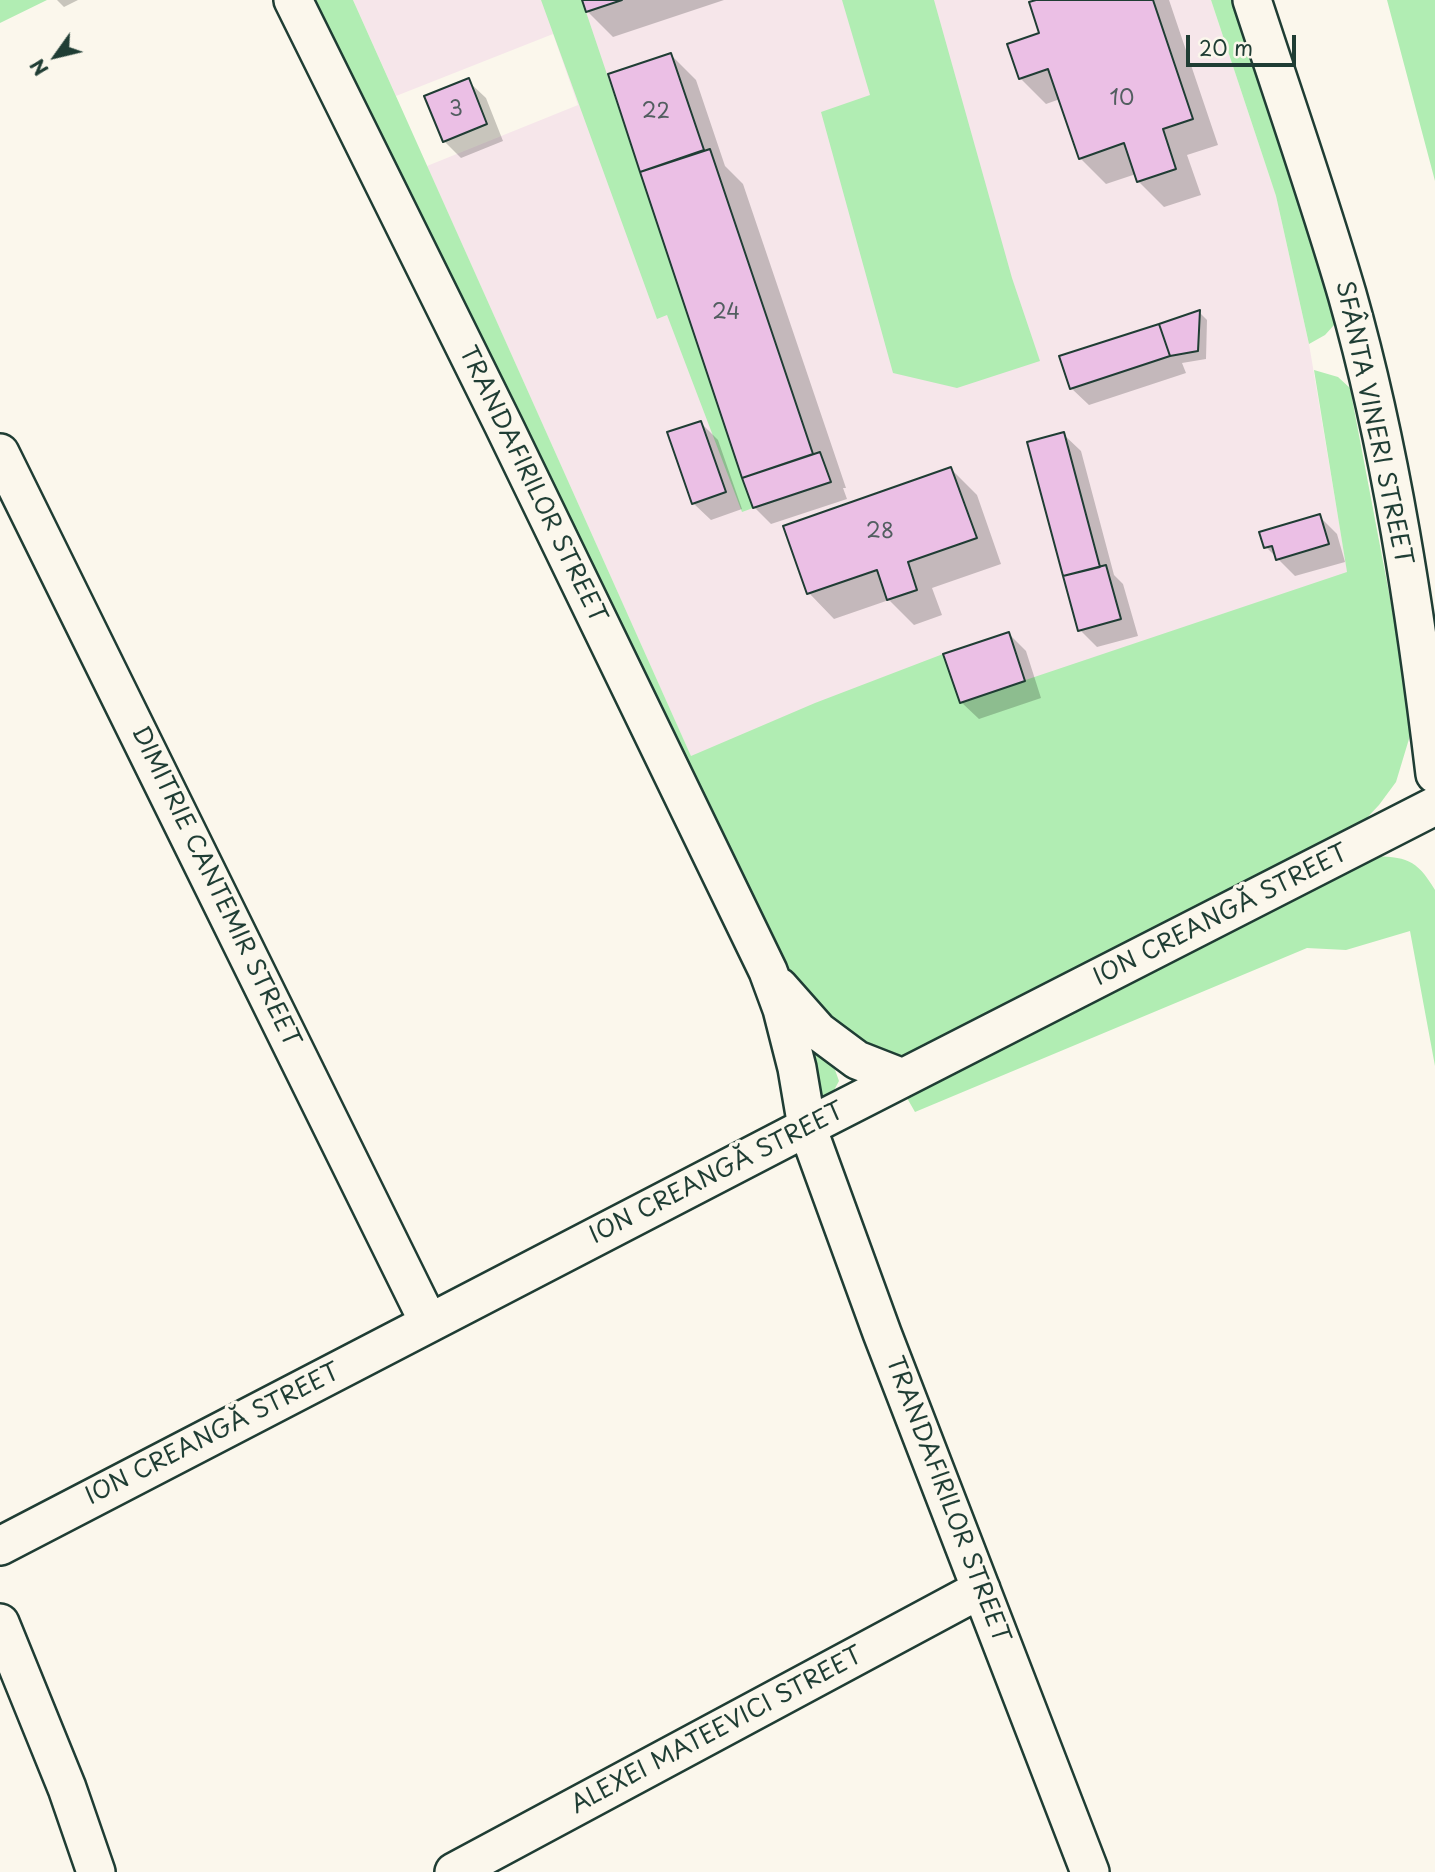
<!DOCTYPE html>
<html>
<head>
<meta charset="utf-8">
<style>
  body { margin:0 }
  #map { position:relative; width:1435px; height:1872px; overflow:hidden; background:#fbf7ec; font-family:"Playpen Sans",sans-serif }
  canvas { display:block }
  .north { position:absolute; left:21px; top:21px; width:70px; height:70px; -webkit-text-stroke:5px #fbf7ec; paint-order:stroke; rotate:236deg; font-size:19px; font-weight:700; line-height:28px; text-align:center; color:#1f3d34 }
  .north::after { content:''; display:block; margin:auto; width:24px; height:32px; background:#1f3d34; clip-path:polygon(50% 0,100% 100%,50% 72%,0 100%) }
  .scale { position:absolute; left:1186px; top:35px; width:110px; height:32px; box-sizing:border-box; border:4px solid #1f3d34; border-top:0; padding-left:9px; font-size:21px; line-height:24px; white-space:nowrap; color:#1f3d34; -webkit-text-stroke:5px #fbf7ec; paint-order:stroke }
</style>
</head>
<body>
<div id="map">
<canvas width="1435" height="1872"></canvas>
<div class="north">N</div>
<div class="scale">20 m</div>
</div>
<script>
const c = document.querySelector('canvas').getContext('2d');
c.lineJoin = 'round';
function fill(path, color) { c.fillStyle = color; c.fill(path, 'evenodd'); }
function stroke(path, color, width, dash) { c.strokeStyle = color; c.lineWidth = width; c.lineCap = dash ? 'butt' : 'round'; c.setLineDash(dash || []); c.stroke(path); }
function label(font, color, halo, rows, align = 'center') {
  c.font = font + ' "Playpen Sans",sans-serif'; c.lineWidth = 7; c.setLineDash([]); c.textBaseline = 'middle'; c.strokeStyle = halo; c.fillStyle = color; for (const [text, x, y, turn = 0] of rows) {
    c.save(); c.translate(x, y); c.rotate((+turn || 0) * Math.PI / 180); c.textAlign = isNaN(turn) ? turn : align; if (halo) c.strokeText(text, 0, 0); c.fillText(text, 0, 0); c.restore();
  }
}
fill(new Path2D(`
  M 353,0 L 1211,0 L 1276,196 L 1309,344 L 1381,773 L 707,792 L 427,166 L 578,105 L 553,34 L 396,96 Z`), '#f6e6ea');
fill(new Path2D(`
  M 0,0 L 47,0 L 0,23 Z
  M 312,0 L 353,0 L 691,756 L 815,703 L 943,654 L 960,702 L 1347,572 L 1314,370 L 1338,377 L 1350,388 L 1405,677 L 1412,729 L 1396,782 L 1379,805 L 1362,823 L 922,1054 L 894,1059 L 860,1044 L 820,1014 L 770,943 Z
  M 541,0 L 582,0 L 753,508 L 742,512 L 667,315 L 657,319 Z
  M 842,0 L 934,0 L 1012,278 L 1040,361 L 957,388 L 893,373 L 821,112 L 870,95 Z
  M 1211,0 L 1236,0 L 1335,324 L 1325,335 L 1309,344 L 1276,196 Z
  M 1387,0 L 1435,0 L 1435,181 Z
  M 1370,856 C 1406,857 1416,858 1435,890 L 1435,1066 L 1410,931 L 1346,950 L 1307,948 L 915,1112 L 903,1091 Z
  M 803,1031 L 830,1056 L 839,1081 L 832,1094 L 816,1099 Z`), '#b1edb3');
fill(new Path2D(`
  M 57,0 L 78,0 L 64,7 Z
  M 584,0 L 724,0 L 613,37 L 587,11 Z
  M 1042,0 L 1169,0 L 1218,145 L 1187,155 L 1201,195 L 1164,207 L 1138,181 L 1136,174 L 1106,184 L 1080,158 L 1060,99 L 1046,104 L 1020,78 L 1041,34 Z
  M 671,55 L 696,80 L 725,166 L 743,184 L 846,488 L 843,488 L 847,499 L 771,524 L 754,507 L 642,171 Z
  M 468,81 L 486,98 L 503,141 L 461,158 L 444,141 Z
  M 1199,312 L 1207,320 L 1206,359 L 1182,363 L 1186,373 L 1089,405 L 1071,388 Z
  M 701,423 L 718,440 L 742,509 L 711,520 L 693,503 Z
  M 1063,434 L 1081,451 L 1114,575 L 1123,584 L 1138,636 L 1097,647 L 1080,630 Z
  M 951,469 L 977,495 L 1001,564 L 932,588 L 942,615 L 914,625 L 889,600 L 834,619 L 809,593 Z
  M 1319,516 L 1337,534 L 1345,562 L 1295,576 L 1266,547 Z
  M 1009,634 L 1026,651 L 1041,698 L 979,719 L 961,702 Z`), '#0003');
const building = new Path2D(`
  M 582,0 L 622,0 L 586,12 Z
  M 1036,0 L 1153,0 L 1193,119 L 1163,129 L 1176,169 L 1137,182 L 1124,143 L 1079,159 L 1048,69 L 1019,79 L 1007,44 L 1039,33 L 1029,2 Z
  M 671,53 L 704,150 L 640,172 L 608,74 Z
  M 469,78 L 487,124 L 443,142 L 424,96 Z
  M 710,149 L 813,454 L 742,478 L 640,172 Z
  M 1200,310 L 1198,351 L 1170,356 L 1159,324 Z
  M 1159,324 L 1170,356 L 1070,389 L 1059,356 Z
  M 701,421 L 726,492 L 692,504 L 667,432 Z
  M 1064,432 L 1100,567 L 1063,576 L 1027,442 Z
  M 820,452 L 831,482 L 753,508 L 742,478 Z
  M 951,467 L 977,538 L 908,562 L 917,590 L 887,600 L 877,570 L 807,594 L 783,526 Z
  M 1320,514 L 1329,544 L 1276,560 L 1272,546 L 1264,548 L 1259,532 Z
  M 1106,565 L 1121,619 L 1078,631 L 1063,576 Z
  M 1009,632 L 1025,681 L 960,703 L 943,654 Z`);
fill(building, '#ebbfe5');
stroke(building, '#1f3d34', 2);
const minor = new Path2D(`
  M 293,0 L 503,424 L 768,971 L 782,1009 L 797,1068 L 807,1127 L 882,1333 L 1090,1872
  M 1252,0 C 1284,98 1318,195 1347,294 C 1391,448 1416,615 1435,774
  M 0,453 L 429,1323
  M 779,987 L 818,1031 L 857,1060 L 903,1078
  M 0,1546 L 807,1127 L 1435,806
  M 0,1623 L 67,1788 L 96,1872
  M 454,1872 L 981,1589`);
stroke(minor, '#1f3d34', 42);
stroke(minor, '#fbf7ec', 37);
label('21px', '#525e60', null, [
  ["10",1122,99],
  ["3",456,110],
  ["22",656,112],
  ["24",726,313],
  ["28",880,532]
]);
label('24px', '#1f3d34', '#fbf7ec', [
  ["SFÂNTA VINERI STREET",1373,423,78],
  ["TRANDAFIRILOR STREET",532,485,64],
  ["DIMITRIE CANTEMIR STREET",215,887,64],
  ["ION CREANGĂ STREET",1221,916,-27],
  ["ION CREANGĂ STREET",717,1174,-27],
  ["ION CREANGĂ STREET",213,1435,-27],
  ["TRANDAFIRILOR STREET",947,1500,69],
  ["ALEXEI MATEEVICI STREET",717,1731,-28]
]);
</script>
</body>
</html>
